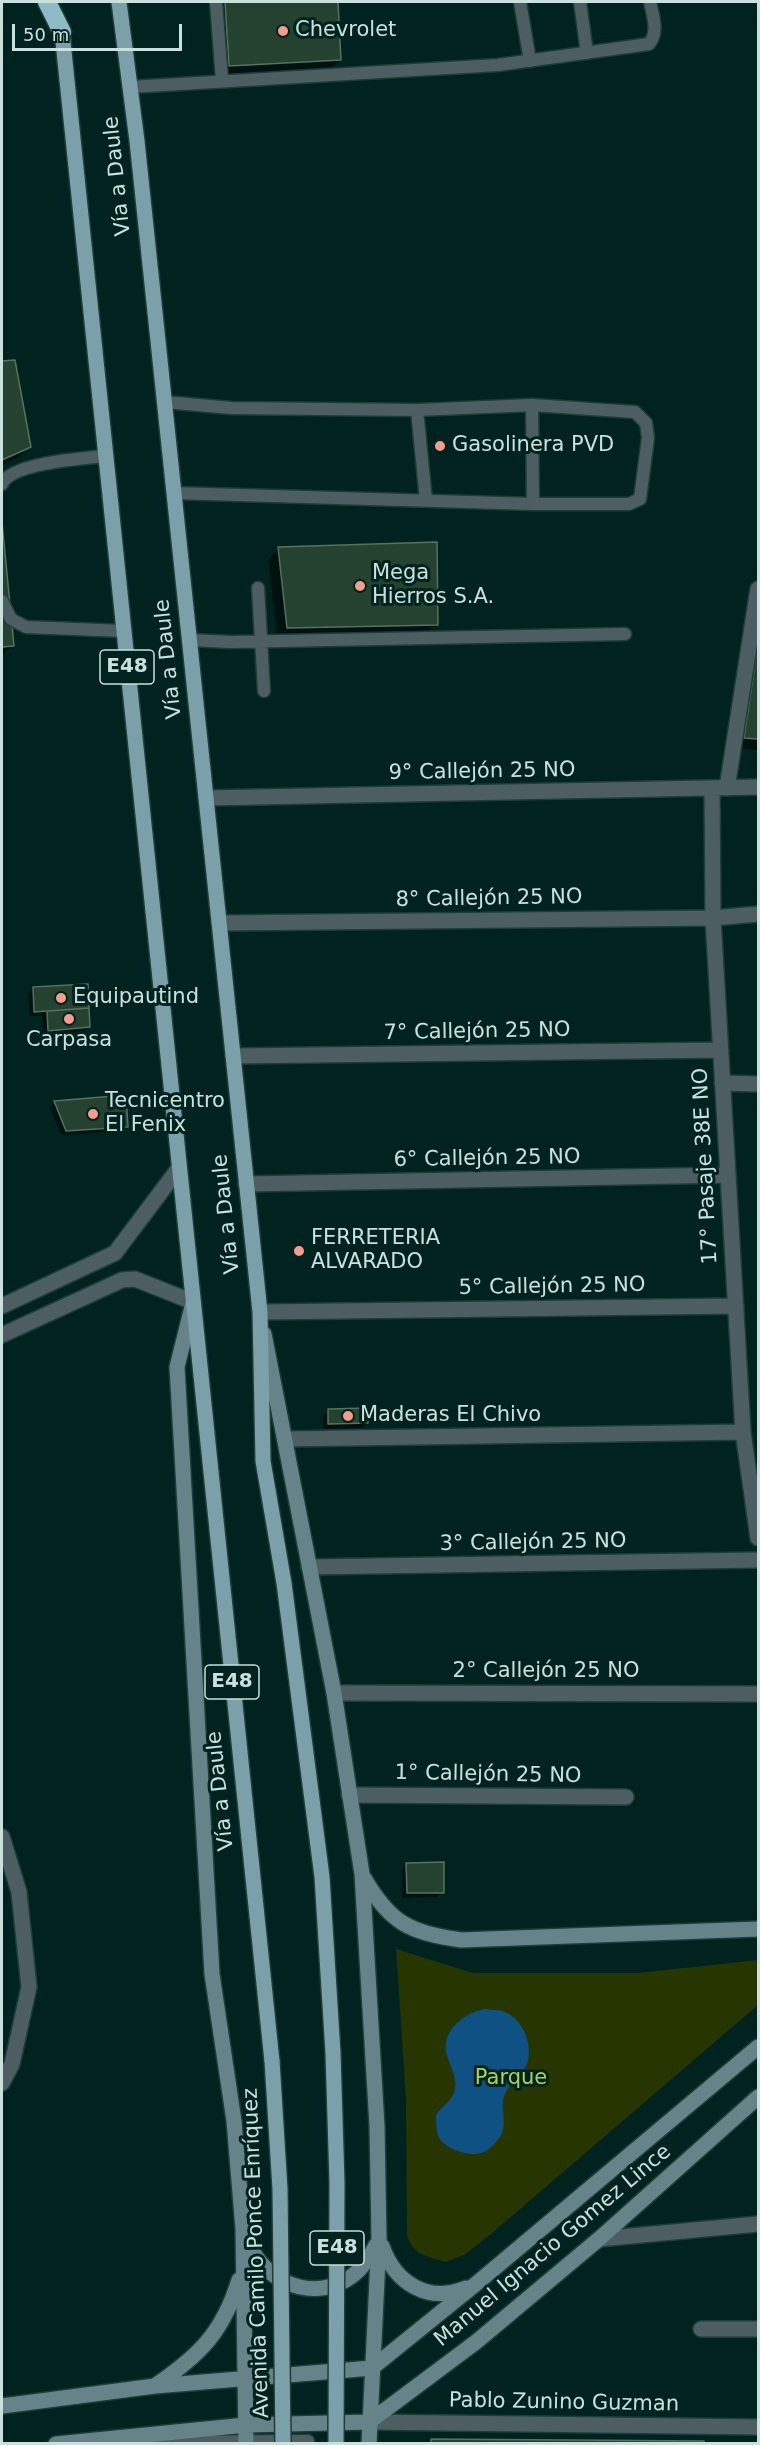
<!DOCTYPE html>
<html>
<head>
<meta charset="utf-8">
<style>
  body { margin:0 }
  #map { position:relative; width:760px; height:2445px; overflow:hidden; background:#01231f; font-family:"DejaVu Sans",sans-serif }
  canvas { display:block }
  .frame { position:absolute; inset:0; border:3px solid #c9e0dc; pointer-events:none }
  .scale { position:absolute; left:12px; top:24px; width:170px; height:27px; box-sizing:border-box; border:3px solid #c9e0dc; border-top:0; padding-left:8px; font-size:18px; line-height:21px; white-space:nowrap; color:#c9e0dc; -webkit-text-stroke:4px #01231f; paint-order:stroke }
</style>
</head>
<body>
<div id="map">
<canvas width="760" height="2445"></canvas>
<div class="frame"></div>
<div class="scale">50 m</div>
</div>
<script>
const c = document.querySelector('canvas').getContext('2d');
c.lineJoin = 'round';
function fill(path, color) { c.fillStyle = color; c.fill(path, 'evenodd'); }
function stroke(path, color, width, dash) { c.strokeStyle = color; c.lineWidth = width; c.lineCap = dash ? 'butt' : 'round'; c.setLineDash(dash || []); c.stroke(path); }
function label(font, color, halo, rows, align = 'center') {
  c.font = font + ' "DejaVu Sans",sans-serif'; c.lineWidth = 6; c.setLineDash([]); c.textBaseline = 'middle'; c.strokeStyle = halo; c.fillStyle = color; for (const [text, x, y, turn = 0] of rows) {
    c.save(); c.translate(x, y); c.rotate((+turn || 0) * Math.PI / 180); c.textAlign = isNaN(turn) ? turn : align; if (halo) c.strokeText(text, 0, 0); c.fillText(text, 0, 0); c.restore();
  }
}
fill(new Path2D(`
  M 396,1949 L 473,1973 L 638,1973 L 758,1960 L 758,2005 L 491,2234 L 464,2255 L 446,2262 C 427,2256 413,2256 407,2235 L 406,2099 Z`), '#273600');
fill(new Path2D(`
  M 484,2009 C 491,2010 500,2009 507,2013 C 526,2022 537,2055 522,2073 C 516,2081 509,2084 505,2094 C 499,2107 508,2123 501,2135 C 497,2142 489,2151 481,2153 C 469,2157 446,2149 439,2138 C 436,2131 436,2122 436,2115 C 441,2108 451,2101 454,2093 C 459,2077 449,2066 446,2051 C 443,2029 465,2013 484,2009 Z`), '#0f5182');
fill(new Path2D(`
  M 215,2 L 336,2 L 340,59 L 329,70 L 219,76 Z
  M 14,362 L 29,446 L 19,457 L 2,465 L 2,363 Z
  M 2,537 L 13,645 L 2,656 Z
  M 279,549 L 436,624 L 425,635 L 277,638 L 268,559 Z
  M 758,588 L 758,750 L 735,748 Z
  M 34,989 L 89,1027 L 83,1032 L 44,1035 L 42,1016 L 30,1016 L 28,994 Z
  M 55,1102 L 126,1126 L 121,1131 L 61,1135 L 50,1107 Z
  M 328,1410 L 367,1423 L 361,1428 L 323,1429 L 323,1416 Z
  M 407,1864 L 443,1892 L 437,1897 L 402,1898 L 402,1869 Z`), '#0007');
const building = new Path2D(`
  M 225,2 L 338,2 L 341,60 L 229,66 Z
  M 15,360 L 31,447 L 2,460 L 2,361 Z
  M 2,522 L 14,646 L 2,647 Z
  M 437,542 L 438,625 L 287,628 L 278,547 Z
  M 758,643 L 758,739 L 744,738 Z
  M 88,984 L 89,1008 L 34,1012 L 33,987 Z
  M 89,1008 L 90,1027 L 48,1031 L 47,1011 Z
  M 126,1095 L 128,1127 L 66,1131 L 54,1101 Z
  M 368,1408 L 368,1423 L 328,1424 L 328,1409 Z
  M 444,1862 L 444,1893 L 407,1893 L 406,1863 Z
  M 431,2439 L 704,2441 L 704,2444 L 431,2444 Z`);
fill(building, '#24422f');
stroke(building, '#54735e', 1.5);
const lane = new Path2D(`
  M 216,2 L 222,80
  M 520,2 L 530,61
  M 580,2 L 587,53
  M 130,87 L 498,65 L 649,44 C 659,32 653,16 650,2
  M 165,402 L 231,408 L 417,410 L 532,405 L 635,412 L 646,423 L 648,438 L 640,499 L 629,504 L 533,504 L 174,493
  M 532,405 L 533,504
  M 417,410 L 426,500
  M 2,484 C 11,463 84,458 106,456
  M 258,588 L 264,691
  M 2,601 L 11,619 L 26,627 L 124,631
  M 190,640 L 231,642 L 625,634
  M 135,2442 L 308,2441 L 308,2444`);
const street = new Path2D(`
  M 727,788 L 758,589
  M 712,789 L 713,918 L 743,1432 L 758,1538
  M 206,798 L 758,787
  M 219,923 L 713,918 L 758,914
  M 233,1056 L 721,1050
  M 722,1083 L 758,1084
  M 246,1184 L 728,1175
  M 2,1306 L 115,1253 L 179,1168
  M 260,1312 L 736,1306
  M 2,1335 L 122,1280 L 135,1279 L 193,1302
  M 286,1439 L 743,1432
  M 309,1567 L 758,1560
  M 334,1693 L 758,1694
  M 349,1795 L 626,1797
  M 2,1837 L 19,1892 L 29,1987 L 12,2064 L 2,2083
  M 599,2239 L 758,2224
  M 701,2329 L 758,2329
  M 369,2422 L 758,2427`);
const secondary = new Path2D(`
  M 193,1303 L 177,1367 L 212,1974 L 234,2121 L 243,2229 L 246,2444
  M 264,1334 L 334,1693 L 362,1874 L 377,2126 L 379,2239 L 369,2444
  M 364,1878 C 391,1924 409,1932 461,1940 L 758,1929
  M 247,2239 C 261,2279 307,2302 346,2280 C 360,2272 369,2259 376,2245
  M 382,2246 C 395,2283 428,2304 466,2288
  M 372,2368 L 477,2283 L 758,2047
  M 156,2385 C 200,2355 223,2332 239,2280
  M 2,2406 L 155,2386 L 372,2368
  M 369,2422 L 476,2342 L 599,2239 L 758,2097
  M 56,2444 L 246,2425 L 369,2422`);
const primary = new Path2D(`
  M 119,2 L 137,141 L 260,1312 L 263,1461 L 284,1583 L 322,1877 L 333,2053
  M 62,32 L 272,2061`);
const highway = new Path2D(`
  M 47,2 L 62,32`);
stroke(lane, '#1d3d39', 15);
stroke(street, '#1d3d39', 18);
stroke(secondary, '#1d3d39', 18);
stroke(primary, '#1d3d39', 18);
stroke(highway, '#1d3d39', 21);
stroke(lane, '#4d5e63', 12);
stroke(street, '#4d5e63', 15);
stroke(secondary, '#67838a', 15);
stroke(primary, '#7ba0a9', 15);
stroke(highway, '#8ebac6', 18);
const primaryBridge = new Path2D(`
  M 333,2053 L 337,2183 L 336,2444
  M 272,2061 L 280,2189 L 283,2444`);
stroke(primaryBridge, '#1d3d39', 18, []);
stroke(primaryBridge, '#7ba0a9', 15);
for (const [x, y, r, color] of [
  [283,31,6,"#f49d8c"],
  [440,446,6,"#f49d8c"],
  [360,586,6,"#f49d8c"],
  [61,998,6,"#f49d8c"],
  [69,1019,6,"#f49d8c"],
  [93,1114,6,"#f49d8c"],
  [299,1251,6,"#f49d8c"],
  [348,1416,6,"#f49d8c"]
]) { const dot = new Path2D(); dot.arc(x, y, r, 0, 2 * Math.PI); c.fillStyle = color; c.fill(dot); stroke(dot, '#01231f', 2); }
for (const [x, y, w] of [
  [127,667,54],
  [232,1682,54],
  [337,2248,54]
]) { const box = new Path2D(); box.roundRect(x - w / 2, y - 17, w, 34, 4.5); c.fillStyle = '#01231f'; c.fill(box); stroke(box, '#c9e0dc', 1.5); }
label('bold 20px', '#c9e0dc', null, [
  ["E48",127,667],
  ["E48",232,1682],
  ["E48",337,2248]
]);
label('21px', '#c9e0dc', '#01231f', [
  ["Chevrolet",295,31],
  ["Gasolinera PVD",452,446],
  ["Mega",372,574],
  ["Hierros S.A.",372,598],
  ["Equipautind",73,998],
  ["Carpasa",69,1041,"center"],
  ["Tecnicentro",105,1102],
  ["El Fenix",105,1126],
  ["FERRETERIA",311,1239],
  ["ALVARADO",311,1263],
  ["Maderas El Chivo",360,1416]
], 'left');
label('21px', '#c9e0dc', '#01231f', [
  ["Vía a Daule",118,176,-96],
  ["Vía a Daule",169,659,-96],
  ["9° Callejón 25 NO",482,772,-1],
  ["8° Callejón 25 NO",489,899,-1],
  ["7° Callejón 25 NO",477,1032,-1],
  ["6° Callejón 25 NO",487,1159,-1],
  ["17° Pasaje 38E NO",706,1166,-93],
  ["Vía a Daule",227,1214,-96],
  ["5° Callejón 25 NO",552,1287,-1],
  ["3° Callejón 25 NO",533,1543,-1],
  ["2° Callejón 25 NO",546,1672],
  ["1° Callejón 25 NO",488,1775,1],
  ["Vía a Daule",221,1791,-96],
  ["Manuel Ignacio Gomez Lince",553,2246,-40],
  ["Avenida Camilo Ponce Enríquez",257,2253,-92],
  ["Pablo Zunino Guzman",564,2403,1]
]);
label('21px', '#acd153', '#01231f', [
  ["Parque",511,2079]
]);
</script>
</body>
</html>
